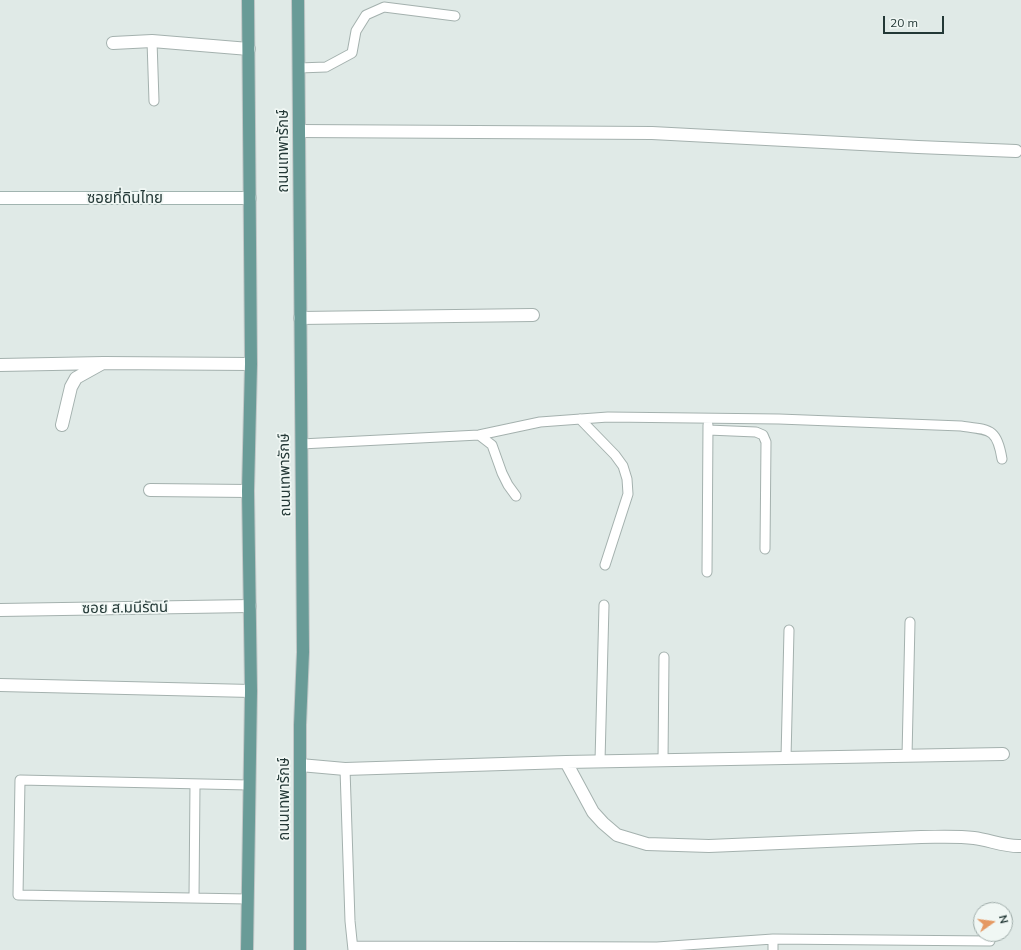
<!DOCTYPE html>
<html>
<head>
<meta charset="utf-8">
<style>
  body { margin:0 }
  #map { position:relative; width:1021px; height:950px; overflow:hidden; background:#e0eae7; font-family:Mulish,sans-serif }
  canvas { display:block }
  .north { position:absolute; left:973px; top:902px; width:40px; height:40px; box-sizing:border-box; background:#f0f7f4; border:1px solid #9eaba8; border-radius:50%; rotate:76deg; font-size:11px; font-weight:700; line-height:16px; text-align:center; color:#233836 }
  .north::after { content:''; display:block; margin:auto; width:14px; height:18px; background:#e59963; clip-path:polygon(50% 0,100% 100%,50% 72%,0 100%) }
  .scale { position:absolute; left:883px; top:16px; width:61px; height:18px; box-sizing:border-box; border:2px solid #233836; border-top:0; padding-left:5px; font-size:12px; line-height:14px; white-space:nowrap; color:#233836; -webkit-text-stroke:3px #f0f7f4; paint-order:stroke }
</style>
</head>
<body>
<div id="map">
<canvas width="1021" height="950"></canvas>
<div class="north">N</div>
<div class="scale">20 m</div>
</div>
<script>
const c = document.querySelector('canvas').getContext('2d');
c.lineJoin = 'round';
function stroke(path, color, width, dash) { c.strokeStyle = color; c.lineWidth = width; c.lineCap = dash ? 'butt' : 'round'; c.setLineDash(dash || []); c.stroke(path); }
function label(font, color, halo, rows, align = 'center') {
  c.font = font + ' Mulish,"Noto Sans Thai",sans-serif'; c.lineWidth = 3.5; c.setLineDash([]); c.textBaseline = 'middle'; c.strokeStyle = halo; c.fillStyle = color; for (const [text, x, y, turn = 0] of rows) {
    c.save(); c.translate(x, y); c.rotate((+turn || 0) * Math.PI / 180); c.textAlign = isNaN(turn) ? turn : align; if (halo) c.strokeText(text, 0, 0); c.fillText(text, 0, 0); c.restore();
  }
}
const lane = new Path2D(`
  M 152,41 L 154,101
  M 299,68 L 326,67 L 352,53 L 356,31 L 366,15 L 384,7 L 455,16
  M 580,419 L 615,455 L 623,466 L 627,479 L 628,494 L 605,565
  M 708,430 L 756,432 L 763,435 L 766,442 L 765,549
  M 479,435 L 492,445 L 502,473 L 508,485 L 516,496
  M 301,444 L 479,435 L 540,422 L 608,417 L 779,419 L 961,426 C 990,430 997,428 1002,459
  M 707,572 L 708,425
  M 907,756 L 910,622
  M 786,758 L 789,630
  M 663,760 L 664,657
  M 600,761 L 604,605
  M 345,769 L 350,921 L 353,950
  M 194,898 L 195,784
  M 248,899 L 18,895 L 20,780 L 249,785
  M 353,946 L 657,947 L 657,950
  M 657,947 L 773,939 L 990,941
  M 773,950 L 773,939`);
const street = new Path2D(`
  M 113,43 L 152,41 L 249,49
  M 299,131 L 652,133 L 918,147 L 1016,151
  M 300,318 L 533,315
  M 0,365 L 104,363 L 251,364
  M 62,425 L 71,387 L 76,378 L 103,363
  M 150,490 L 248,491
  M 0,610 L 250,606
  M 0,685 L 251,691
  M 566,762 L 593,812 L 603,823 L 617,835 L 647,844 L 709,846 L 921,837 C 939,837 957,836 974,838 C 990,840 1005,847 1021,846
  M 300,765 L 345,769 L 566,762 L 1003,754`);
const secondary = new Path2D(`
  M 0,198 L 250,198`);
const primary = new Path2D(`
  M 298,0 L 303,652 L 300,725 L 300,950
  M 247,950 L 251,691 L 248,491 L 251,364 L 248,0`);
stroke(lane, '#a4b1ae', 11);
stroke(street, '#a4b1ae', 14);
stroke(secondary, '#a1b4b0', 14);
stroke(primary, '#c1c7c7', 14);
stroke(lane, '#fff', 9);
stroke(street, '#fff', 12);
stroke(secondary, '#fff', 12);
stroke(primary, '#699b97', 12);
label('15px', '#233836', '#f0f7f4', [
  ["ถนนเทพารักษ์",283,151,-90],
  ["ซอยที่ดินไทย",125,198],
  ["ถนนเทพารักษ์",285,475,-91],
  ["ซอย ส.มนีรัตน์",125,608,-1],
  ["ถนนเทพารักษ์",284,799,-90]
]);
</script>
</body>
</html>
